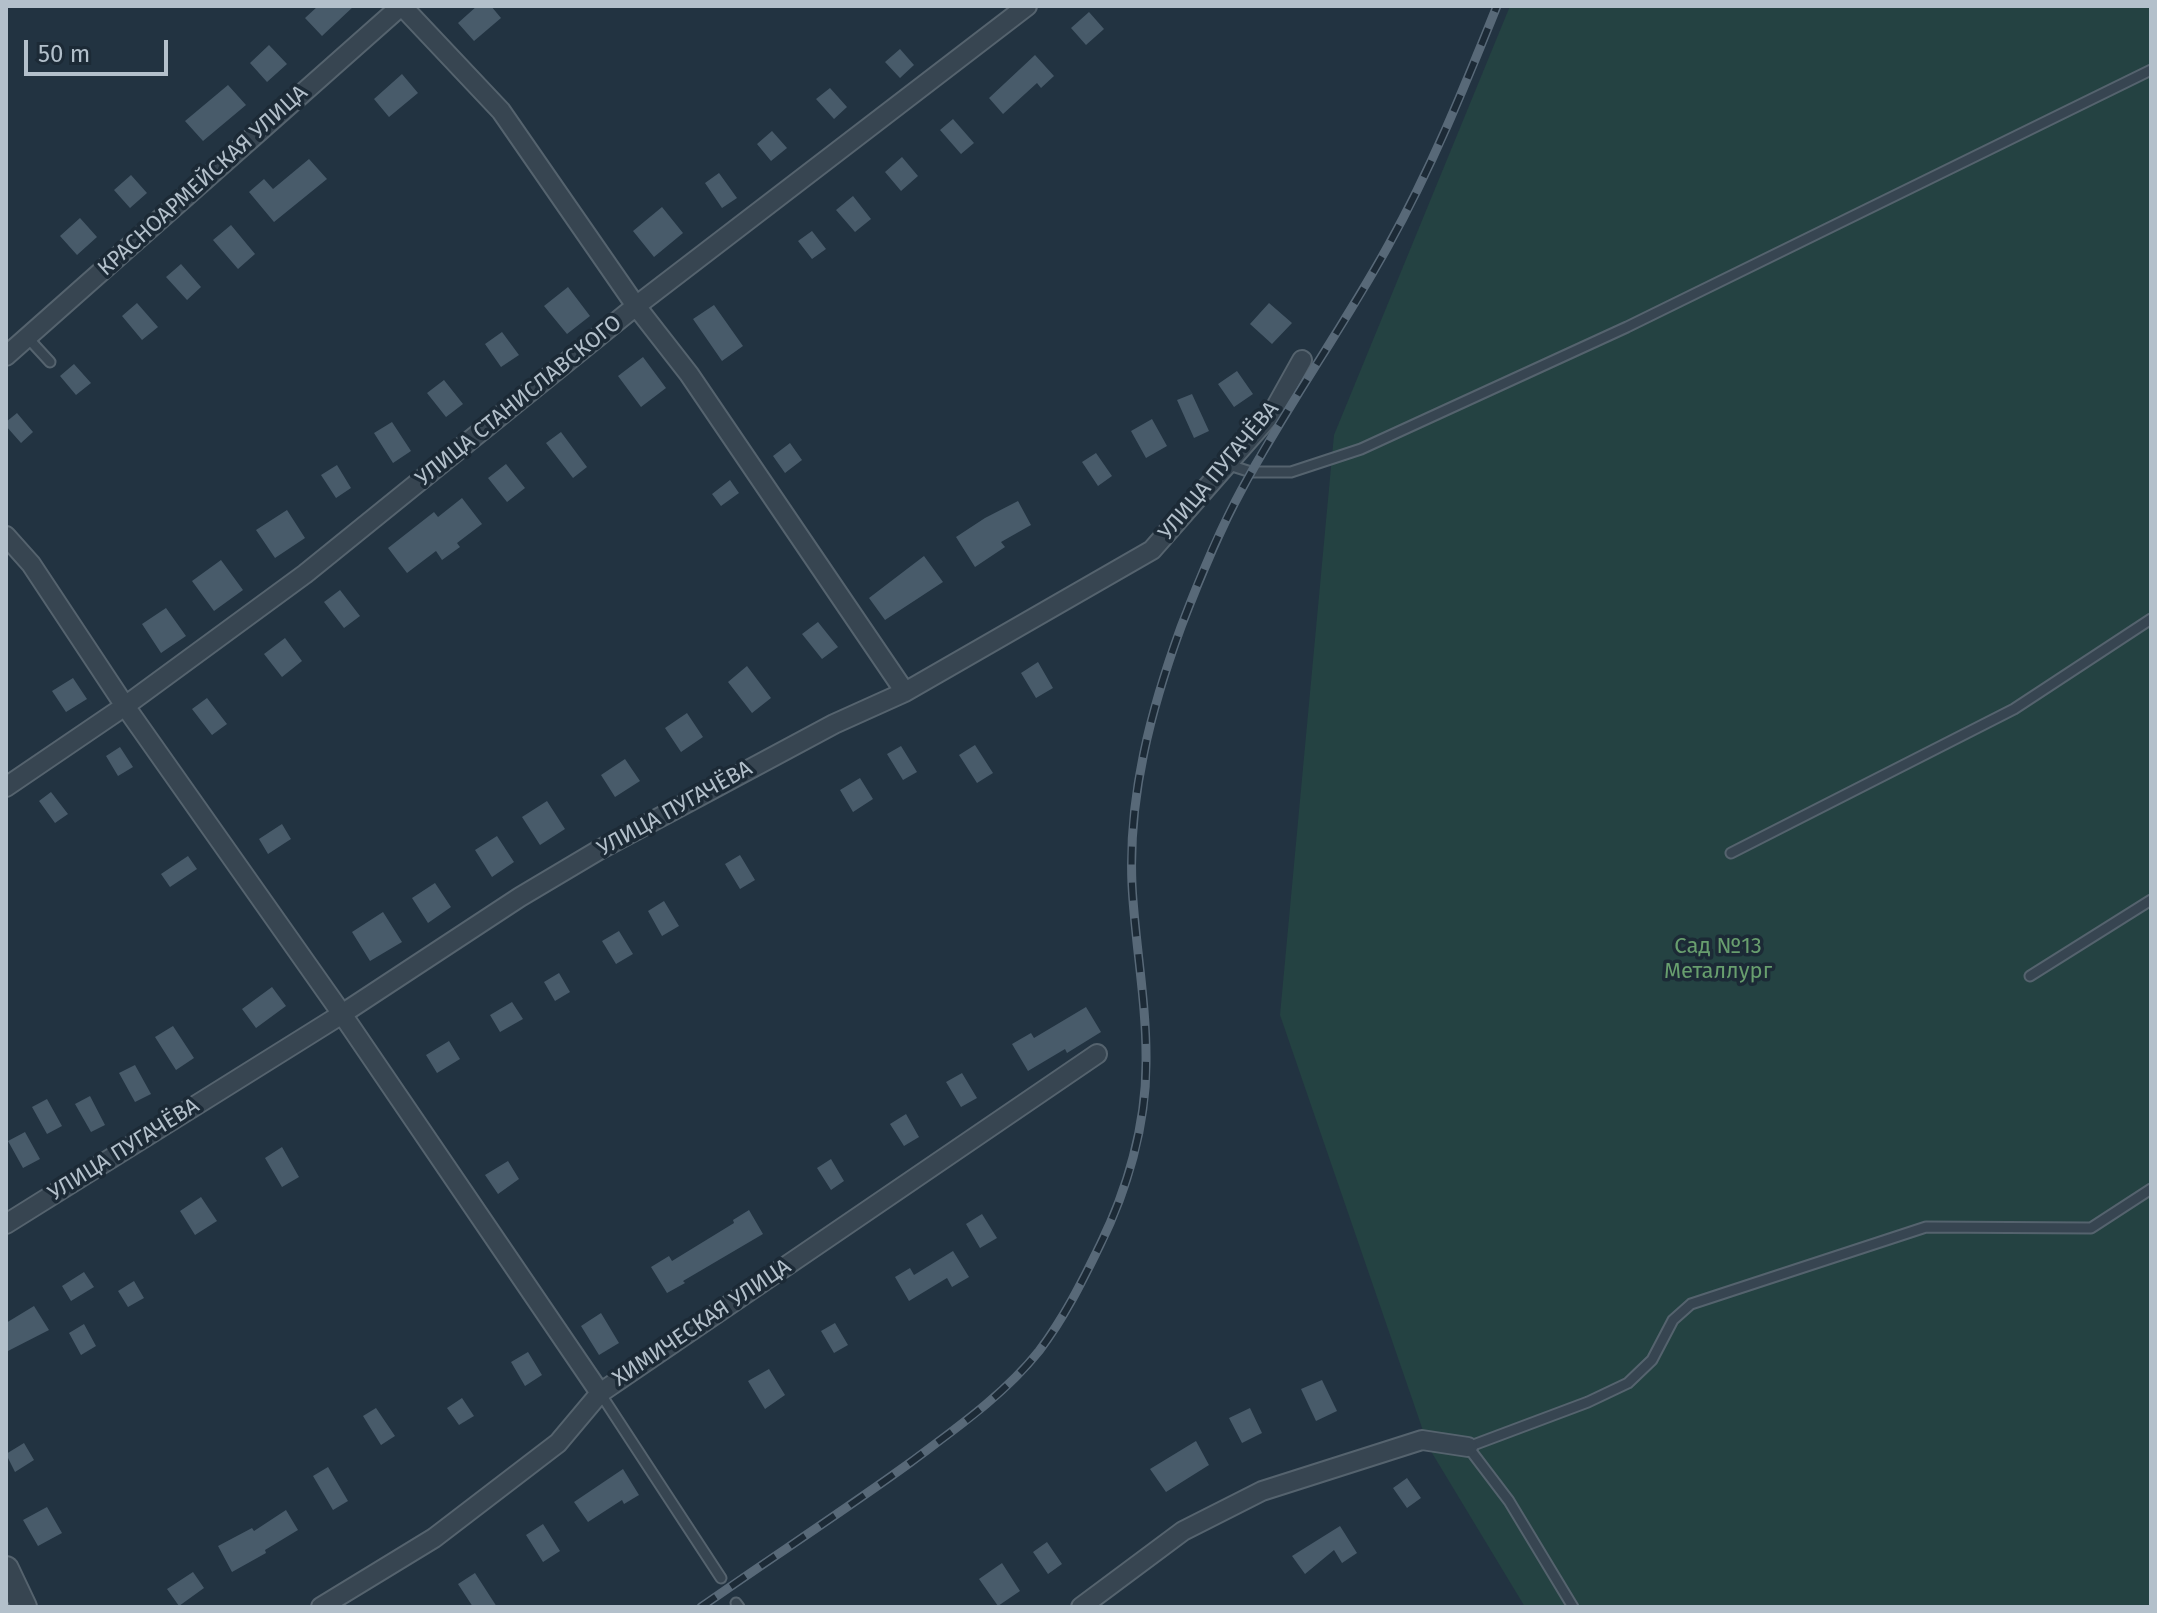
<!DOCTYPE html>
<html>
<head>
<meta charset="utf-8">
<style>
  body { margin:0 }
  #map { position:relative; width:2157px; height:1613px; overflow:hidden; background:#223341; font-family:"Fira Sans",sans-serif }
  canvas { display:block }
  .frame { position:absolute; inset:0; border:8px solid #b3c0cb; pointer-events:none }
  .scale { position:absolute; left:24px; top:40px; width:144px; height:36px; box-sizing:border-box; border:4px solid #b3c0cb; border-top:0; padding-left:10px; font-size:24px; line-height:28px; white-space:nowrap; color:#b3c0cb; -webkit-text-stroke:6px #1c2a36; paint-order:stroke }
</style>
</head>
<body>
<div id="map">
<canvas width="2157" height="1613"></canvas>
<div class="frame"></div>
<div class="scale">50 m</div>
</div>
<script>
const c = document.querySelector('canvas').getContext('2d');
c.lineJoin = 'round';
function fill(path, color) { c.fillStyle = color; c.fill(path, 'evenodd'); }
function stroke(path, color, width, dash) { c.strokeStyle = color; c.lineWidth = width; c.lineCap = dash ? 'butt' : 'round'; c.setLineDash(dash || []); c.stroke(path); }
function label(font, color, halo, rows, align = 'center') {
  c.font = font + ' "Fira Sans",sans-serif'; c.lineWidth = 7; c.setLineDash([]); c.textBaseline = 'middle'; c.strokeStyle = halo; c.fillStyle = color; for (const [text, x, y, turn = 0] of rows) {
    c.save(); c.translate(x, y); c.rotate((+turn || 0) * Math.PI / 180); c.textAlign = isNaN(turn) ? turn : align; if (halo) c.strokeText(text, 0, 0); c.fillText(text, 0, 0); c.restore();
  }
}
fill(new Path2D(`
  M 1510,6 L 2151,6 L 2151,1607 L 1525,1607 L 1429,1448 L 1280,1015 L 1334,435 Z`), '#244242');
fill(new Path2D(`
  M 318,6 L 354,6 L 322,36 L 305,18 Z
  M 477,6 L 491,6 L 501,18 L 474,41 L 458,23 Z
  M 1089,12 L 1104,29 L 1086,45 L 1071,28 Z
  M 269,45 L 287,64 L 267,82 L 250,63 Z
  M 900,49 L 914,65 L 900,78 L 885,62 Z
  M 1035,55 L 1054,76 L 1041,88 L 1037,83 L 1003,114 L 989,98 Z
  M 402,74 L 418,93 L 389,117 L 374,99 Z
  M 228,85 L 246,105 L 203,141 L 185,121 Z
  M 830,88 L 847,107 L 834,119 L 816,99 Z
  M 953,119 L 974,143 L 961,154 L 940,130 Z
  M 772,131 L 787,148 L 771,161 L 757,144 Z
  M 902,157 L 918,176 L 901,191 L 885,172 Z
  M 309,159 L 327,179 L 274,222 L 249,192 L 264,179 L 273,189 Z
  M 719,173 L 737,198 L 722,208 L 705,183 Z
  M 131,175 L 147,193 L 130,208 L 114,190 Z
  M 853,196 L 871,219 L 855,232 L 836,210 Z
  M 662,207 L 683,233 L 654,257 L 633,231 Z
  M 80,218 L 97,237 L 77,255 L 60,236 Z
  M 231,225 L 255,254 L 238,269 L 213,240 Z
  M 812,231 L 826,249 L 812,259 L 798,241 Z
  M 181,264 L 201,287 L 187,300 L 166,277 Z
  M 568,287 L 590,316 L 567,334 L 544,306 Z
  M 137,303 L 158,327 L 142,340 L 122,316 Z
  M 1269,303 L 1292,323 L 1272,344 L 1250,324 Z
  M 714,305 L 743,346 L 722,361 L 693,319 Z
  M 502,332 L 519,355 L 501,367 L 485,344 Z
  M 643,357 L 666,388 L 641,407 L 618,376 Z
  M 74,364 L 91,383 L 76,395 L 60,376 Z
  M 1237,371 L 1253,394 L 1234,407 L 1218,384 Z
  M 444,380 L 463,404 L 446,417 L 427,393 Z
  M 1192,394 L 1209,431 L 1194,438 L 1177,400 Z
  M 17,413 L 33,432 L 21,443 L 6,426 L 6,422 Z
  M 1152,419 L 1167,446 L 1146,458 L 1131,431 Z
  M 392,422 L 411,451 L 393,463 L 374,433 Z
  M 561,432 L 587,467 L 573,478 L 546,443 Z
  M 790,443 L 802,460 L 785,473 L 773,456 Z
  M 1096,453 L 1112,476 L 1098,486 L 1082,462 Z
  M 506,464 L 525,488 L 507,502 L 488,478 Z
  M 337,465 L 351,488 L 336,498 L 321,475 Z
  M 730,480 L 739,493 L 721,506 L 712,494 Z
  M 462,498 L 482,524 L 457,543 L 460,547 L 442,560 L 436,551 L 407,573 L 388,548 L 434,512 L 438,517 Z
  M 1018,501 L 1031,525 L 1001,542 L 1005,547 L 975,567 L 956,537 L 985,518 Z
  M 287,510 L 305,538 L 275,558 L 256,530 Z
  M 924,556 L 943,582 L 885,620 L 869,598 Z
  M 221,560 L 243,590 L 214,611 L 192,581 Z
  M 340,590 L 360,616 L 344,628 L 324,602 Z
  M 166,608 L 186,636 L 161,653 L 142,624 Z
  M 818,622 L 838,647 L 822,659 L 802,634 Z
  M 285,638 L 302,661 L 282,677 L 264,654 Z
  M 1038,662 L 1053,688 L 1036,698 L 1021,673 Z
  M 747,666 L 771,698 L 752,713 L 728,682 Z
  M 73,678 L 87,699 L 66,712 L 52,691 Z
  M 207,698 L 227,724 L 212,735 L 192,709 Z
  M 687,713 L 703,737 L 681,752 L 665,728 Z
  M 975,745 L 993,773 L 977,783 L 959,755 Z
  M 901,746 L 917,772 L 903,780 L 887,754 Z
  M 120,747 L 133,767 L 118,776 L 106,756 Z
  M 625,759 L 640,781 L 615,797 L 601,775 Z
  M 860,778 L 873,799 L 853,812 L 840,790 Z
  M 51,792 L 68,814 L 55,823 L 39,801 Z
  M 547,801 L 565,829 L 540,845 L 522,817 Z
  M 282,824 L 291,839 L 268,854 L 259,839 Z
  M 497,836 L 514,862 L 492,877 L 475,850 Z
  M 740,855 L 755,880 L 740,889 L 725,864 Z
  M 188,856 L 197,869 L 170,887 L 161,874 Z
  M 435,883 L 451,907 L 428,923 L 412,898 Z
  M 664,901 L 679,926 L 662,936 L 648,911 Z
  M 383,912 L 402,942 L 370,961 L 352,932 Z
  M 619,931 L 633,954 L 616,964 L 602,941 Z
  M 559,973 L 570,992 L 555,1001 L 544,982 Z
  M 272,987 L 286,1006 L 256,1028 L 242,1009 Z
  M 512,1002 L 523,1019 L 500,1032 L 490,1015 Z
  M 1086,1007 L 1101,1032 L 1067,1053 L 1065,1049 L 1028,1071 L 1012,1044 L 1031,1033 L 1034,1038 Z
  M 173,1026 L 194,1058 L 176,1070 L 155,1037 Z
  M 449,1041 L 460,1059 L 437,1073 L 426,1055 Z
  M 135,1065 L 151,1094 L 135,1102 L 119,1073 Z
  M 962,1073 L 977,1098 L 961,1107 L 946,1082 Z
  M 90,1096 L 105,1125 L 91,1132 L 75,1104 Z
  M 47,1099 L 62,1126 L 47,1134 L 32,1107 Z
  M 906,1114 L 919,1137 L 904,1146 L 890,1124 Z
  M 25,1132 L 40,1159 L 23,1168 L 8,1141 Z
  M 282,1147 L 299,1177 L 282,1187 L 265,1158 Z
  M 831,1159 L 844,1181 L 831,1190 L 817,1168 Z
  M 508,1161 L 519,1179 L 498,1194 L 485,1175 Z
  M 201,1197 L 217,1221 L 195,1235 L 180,1211 Z
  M 749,1210 L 763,1234 L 683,1281 L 685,1283 L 667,1293 L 651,1267 L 669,1256 L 672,1261 L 734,1223 L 733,1220 Z
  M 982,1214 L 997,1238 L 980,1248 L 966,1224 Z
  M 953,1251 L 969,1277 L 952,1287 L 947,1278 L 909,1301 L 895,1277 L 910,1268 L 914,1275 Z
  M 84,1272 L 94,1287 L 71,1301 L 62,1286 Z
  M 134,1281 L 144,1298 L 128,1307 L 118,1291 Z
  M 34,1306 L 49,1330 L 6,1352 L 6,1323 Z
  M 601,1313 L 619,1343 L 599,1355 L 581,1326 Z
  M 835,1323 L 848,1345 L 834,1353 L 821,1331 Z
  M 84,1324 L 96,1346 L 81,1355 L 69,1333 Z
  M 528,1352 L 542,1375 L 525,1386 L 511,1362 Z
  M 769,1369 L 785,1395 L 765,1409 L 748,1381 Z
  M 1322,1380 L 1337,1411 L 1316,1421 L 1301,1389 Z
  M 462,1398 L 474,1416 L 459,1425 L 447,1408 Z
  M 376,1408 L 395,1436 L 381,1445 L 363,1416 Z
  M 1250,1408 L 1262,1433 L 1242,1443 L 1229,1418 Z
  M 1196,1441 L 1209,1465 L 1166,1492 L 1150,1469 Z
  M 24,1443 L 34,1460 L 15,1472 L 6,1454 Z
  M 328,1467 L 348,1501 L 333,1510 L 313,1476 Z
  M 623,1469 L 639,1495 L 624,1504 L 622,1500 L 588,1522 L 574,1502 Z
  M 1407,1478 L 1421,1498 L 1407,1508 L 1393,1488 Z
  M 47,1507 L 62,1533 L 38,1546 L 23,1520 Z
  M 286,1510 L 298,1530 L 265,1550 L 266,1553 L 232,1572 L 218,1546 L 252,1528 L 254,1531 Z
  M 543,1524 L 560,1551 L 543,1562 L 526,1535 Z
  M 1340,1526 L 1357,1553 L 1342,1563 L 1334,1550 L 1305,1574 L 1292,1556 Z
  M 1047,1542 L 1062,1564 L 1048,1574 L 1033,1552 Z
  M 1002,1563 L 1020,1591 L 998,1606 L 979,1579 Z
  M 193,1572 L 204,1588 L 179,1606 L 167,1589 Z
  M 475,1573 L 497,1607 L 473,1607 L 458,1584 Z`), '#485b6a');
const service = new Path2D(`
  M 27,337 L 50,362
  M 1229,465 L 1251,472 L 1291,472 L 1361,449 L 1627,327 L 2151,70
  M 1731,853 L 2014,709 L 2151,619
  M 2030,976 L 2151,900
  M 600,1393 L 721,1578
  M 736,1603 L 739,1607
  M 1573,1607 L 1509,1501 L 1468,1447 L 1588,1402 L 1628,1383 L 1652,1360 L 1673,1320 L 1691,1304 L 1926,1227 L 2091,1228 L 2151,1189`);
const minor = new Path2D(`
  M 402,6 L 501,111 L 636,306 L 689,374 L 905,692
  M 6,356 L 401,6
  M 6,536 L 31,564 L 125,706 L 342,1014 L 600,1393
  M 6,787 L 125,706 L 305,574 L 636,306 L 1027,6
  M 6,1224 L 342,1014 L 520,897 L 599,850 L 834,724 L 905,692 L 1152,550 L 1273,412 L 1302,360
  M 321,1607 L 434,1538 L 558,1443 L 600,1393 L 1097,1054
  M 1081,1607 L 1183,1531 L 1262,1491 L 1422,1440 L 1468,1447`);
const tertiary = new Path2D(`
  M 6,1569 L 24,1607`);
stroke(service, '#55636e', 13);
stroke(minor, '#55636e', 22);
stroke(tertiary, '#55636e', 28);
stroke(service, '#374551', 9);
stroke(minor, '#374551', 18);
stroke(tertiary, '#374551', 24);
const rail = new Path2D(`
  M 701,1607 C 771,1558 842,1512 911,1462 C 955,1429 1004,1395 1039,1351 C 1064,1318 1082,1282 1100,1245 C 1127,1190 1146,1126 1146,1064 C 1147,1004 1135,944 1132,885 C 1128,796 1151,709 1181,627 C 1199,580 1218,533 1242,489 C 1287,406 1342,329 1388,246 C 1431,169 1464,88 1497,6`);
stroke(rail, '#586978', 9);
stroke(rail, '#1c2a36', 6, [18]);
label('22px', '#b3c0cb', '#1c2a36', [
  ["КРАСНОАРМЕЙСКАЯ УЛИЦА",203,181,-42],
  ["УЛИЦА СТАНИСЛАВСКОГО",519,401,-39],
  ["УЛИЦА ПУГАЧЁВА",1219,471,-50],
  ["УЛИЦА ПУГАЧЁВА",675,809,-29],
  ["УЛИЦА ПУГАЧЁВА",124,1150,-32],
  ["ХИМИЧЕСКАЯ УЛИЦА",702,1323,-34]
]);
label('22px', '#689e6e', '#1c2a36', [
  ["Сад №13",1718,947],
  ["Металлург",1718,972]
]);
</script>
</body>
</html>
